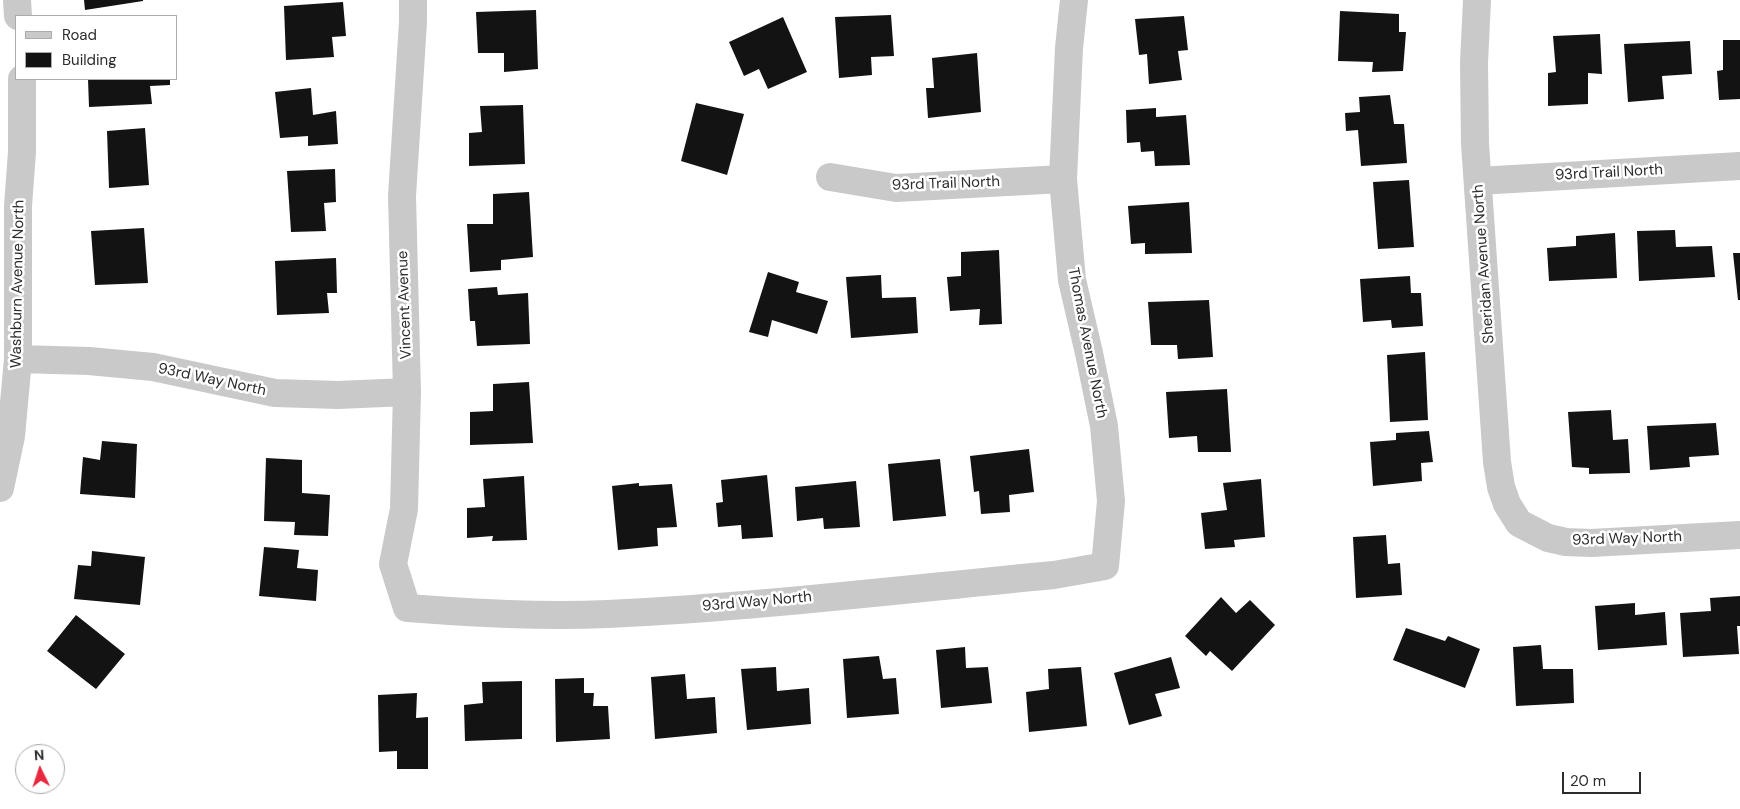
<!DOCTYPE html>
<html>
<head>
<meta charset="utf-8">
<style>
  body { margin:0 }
  #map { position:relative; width:1740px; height:809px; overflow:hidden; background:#fff; font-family:"DM Sans",sans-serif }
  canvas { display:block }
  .legend { position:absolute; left:15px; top:15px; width:162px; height:65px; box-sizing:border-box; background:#fff; border:1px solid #ababab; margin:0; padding:6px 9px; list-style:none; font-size:15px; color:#2c2c2c }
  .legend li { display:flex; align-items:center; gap:10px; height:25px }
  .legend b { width:25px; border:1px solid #ababab }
  .north { position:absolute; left:15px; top:744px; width:50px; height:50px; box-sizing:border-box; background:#fff; border:1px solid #ababab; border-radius:50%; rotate:356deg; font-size:14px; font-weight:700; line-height:20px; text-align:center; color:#2c2c2c }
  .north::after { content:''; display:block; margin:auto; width:18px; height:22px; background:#e8283f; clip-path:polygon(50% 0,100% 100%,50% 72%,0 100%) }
  .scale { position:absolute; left:1562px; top:772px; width:79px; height:22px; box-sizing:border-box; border:2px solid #2c2c2c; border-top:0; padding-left:6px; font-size:15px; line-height:18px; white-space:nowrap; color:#2c2c2c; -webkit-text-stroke:4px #fff; paint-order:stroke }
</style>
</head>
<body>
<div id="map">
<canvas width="1740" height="809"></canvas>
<ul class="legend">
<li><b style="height:6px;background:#c9c9c9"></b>Road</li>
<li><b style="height:14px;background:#131313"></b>Building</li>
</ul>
<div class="north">N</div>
<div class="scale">20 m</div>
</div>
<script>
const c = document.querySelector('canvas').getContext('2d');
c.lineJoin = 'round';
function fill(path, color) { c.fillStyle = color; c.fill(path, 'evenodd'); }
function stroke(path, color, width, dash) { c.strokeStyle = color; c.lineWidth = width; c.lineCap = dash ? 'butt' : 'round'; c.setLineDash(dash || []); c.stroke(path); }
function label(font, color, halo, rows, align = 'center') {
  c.font = font + ' "DM Sans",sans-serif'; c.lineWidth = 5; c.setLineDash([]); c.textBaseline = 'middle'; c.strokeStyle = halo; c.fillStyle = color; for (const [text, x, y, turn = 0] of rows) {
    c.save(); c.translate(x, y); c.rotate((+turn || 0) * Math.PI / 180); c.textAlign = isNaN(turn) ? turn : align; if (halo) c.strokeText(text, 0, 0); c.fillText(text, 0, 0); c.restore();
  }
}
fill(new Path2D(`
  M 84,0 L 143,0 L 143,1 L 85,10 Z
  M 343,2 L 346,36 L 332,37 L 334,57 L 286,60 L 284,6 Z
  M 536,10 L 538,69 L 504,72 L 504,53 L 478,53 L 476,12 Z
  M 1340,11 L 1399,14 L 1399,32 L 1406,32 L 1403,71 L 1372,72 L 1373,62 L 1338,61 Z
  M 891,15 L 894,56 L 871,57 L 872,75 L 839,78 L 835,17 Z
  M 1184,16 L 1188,50 L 1178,51 L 1182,80 L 1149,84 L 1147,54 L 1139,55 L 1135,19 Z
  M 783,17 L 807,72 L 768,89 L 759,69 L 744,76 L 729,42 Z
  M 1600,34 L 1602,74 L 1588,73 L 1588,104 L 1548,106 L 1548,73 L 1556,72 L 1553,36 Z
  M 1723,40 L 1740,40 L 1740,99 L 1719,100 L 1717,71 L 1723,70 Z
  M 1690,41 L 1692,74 L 1662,76 L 1664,99 L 1628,102 L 1624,44 Z
  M 977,53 L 981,112 L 928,118 L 926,88 L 934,88 L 932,58 Z
  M 88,79 L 170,79 L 170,85 L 150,86 L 152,104 L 89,107 Z
  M 311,88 L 313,115 L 336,111 L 338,144 L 308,146 L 308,136 L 280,138 L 275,92 Z
  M 1390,95 L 1394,124 L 1404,124 L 1407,163 L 1361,166 L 1358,130 L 1346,131 L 1345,113 L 1360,112 L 1359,97 Z
  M 696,103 L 744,114 L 727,175 L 681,161 Z
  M 523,105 L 525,164 L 469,166 L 469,133 L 482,132 L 480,106 Z
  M 1156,108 L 1156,117 L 1186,115 L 1190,165 L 1155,166 L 1154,151 L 1141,152 L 1140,142 L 1127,143 L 1126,110 Z
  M 145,128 L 149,185 L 109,188 L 107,131 Z
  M 335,169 L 336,202 L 324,203 L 326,231 L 291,232 L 287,171 Z
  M 1409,180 L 1414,247 L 1378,249 L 1373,182 Z
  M 529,192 L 533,257 L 501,260 L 501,270 L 470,272 L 467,224 L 493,224 L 493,194 Z
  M 1189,202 L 1192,253 L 1145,254 L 1145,243 L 1131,244 L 1128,206 Z
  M 144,228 L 148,283 L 95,285 L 91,231 Z
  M 1675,230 L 1676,247 L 1712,246 L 1715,277 L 1639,281 L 1637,231 Z
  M 1615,233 L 1617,278 L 1549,281 L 1547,248 L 1576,246 L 1576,236 Z
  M 999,250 L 1002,324 L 979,325 L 980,309 L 950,311 L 947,277 L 961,276 L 961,252 Z
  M 1733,253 L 1740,253 L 1740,300 L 1738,300 Z
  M 336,258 L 337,293 L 327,293 L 329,313 L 277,315 L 275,261 Z
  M 768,272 L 799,282 L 796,292 L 828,301 L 817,334 L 772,320 L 768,337 L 749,332 Z
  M 881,275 L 882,298 L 916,297 L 918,333 L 851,338 L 846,277 Z
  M 1410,276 L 1411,293 L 1421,293 L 1423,326 L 1392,328 L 1391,320 L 1363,322 L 1360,279 Z
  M 497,287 L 498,295 L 528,293 L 530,344 L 477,346 L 475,321 L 470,321 L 468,289 Z
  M 1209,300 L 1213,357 L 1178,359 L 1177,345 L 1151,345 L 1148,302 Z
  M 1425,352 L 1428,420 L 1390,422 L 1387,355 Z
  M 529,382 L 533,443 L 470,445 L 470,412 L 493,411 L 493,384 Z
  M 1227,389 L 1231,452 L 1198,452 L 1197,436 L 1169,438 L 1166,392 Z
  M 1611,410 L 1613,440 L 1628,439 L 1630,473 L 1589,474 L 1589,468 L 1572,467 L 1568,412 Z
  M 1716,423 L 1719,455 L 1689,457 L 1690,467 L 1650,470 L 1647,426 Z
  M 1429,431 L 1433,462 L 1421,463 L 1422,481 L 1373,486 L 1370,442 L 1396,440 L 1396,433 Z
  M 102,441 L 137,444 L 135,498 L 80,494 L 83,457 L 100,460 Z
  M 1029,449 L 1034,492 L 1009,495 L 1010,512 L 981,514 L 979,491 L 974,492 L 970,456 Z
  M 266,458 L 302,460 L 302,493 L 330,495 L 328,536 L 294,535 L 295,522 L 264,521 Z
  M 940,459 L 946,516 L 893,521 L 888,464 Z
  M 767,475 L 773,537 L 742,539 L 741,525 L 718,527 L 716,503 L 723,502 L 721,480 Z
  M 524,476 L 527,540 L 492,541 L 493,536 L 467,538 L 467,508 L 485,507 L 483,479 Z
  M 1261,479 L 1265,537 L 1234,540 L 1235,547 L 1205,549 L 1201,513 L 1227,510 L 1223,483 Z
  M 856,481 L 860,527 L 824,529 L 823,518 L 797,521 L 795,487 Z
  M 639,483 L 639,486 L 672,484 L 677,527 L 657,528 L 658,546 L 618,550 L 612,486 Z
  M 1386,535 L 1388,564 L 1400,563 L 1402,595 L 1356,598 L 1353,537 Z
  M 264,547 L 299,550 L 297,568 L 318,570 L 316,601 L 259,596 Z
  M 92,551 L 145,557 L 140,605 L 74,599 L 78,565 L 91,566 Z
  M 1740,596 L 1740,626 L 1737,626 L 1739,654 L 1683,657 L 1680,613 L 1711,611 L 1710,598 Z
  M 1221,597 L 1236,613 L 1250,600 L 1275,625 L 1232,671 L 1210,651 L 1206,656 L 1185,636 Z
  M 1635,603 L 1635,615 L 1665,612 L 1667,645 L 1598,650 L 1595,606 Z
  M 76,615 L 125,654 L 96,689 L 47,651 Z
  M 1406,628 L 1445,641 L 1448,636 L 1480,649 L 1465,688 L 1393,660 Z
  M 1541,645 L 1543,669 L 1573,669 L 1574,703 L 1516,706 L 1513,647 Z
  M 965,647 L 966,668 L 988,667 L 992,703 L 941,708 L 936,650 Z
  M 879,656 L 883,679 L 896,678 L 899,714 L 847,718 L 843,659 Z
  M 1171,657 L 1180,688 L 1155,694 L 1162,716 L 1129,725 L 1114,673 Z
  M 776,667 L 777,691 L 809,688 L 811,724 L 747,730 L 741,669 Z
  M 1081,667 L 1087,726 L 1029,732 L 1026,692 L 1049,689 L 1048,669 Z
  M 685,674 L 687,699 L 715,697 L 717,733 L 655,739 L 651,677 Z
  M 584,678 L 584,693 L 594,693 L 593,706 L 608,706 L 610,739 L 556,742 L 555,679 Z
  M 522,681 L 522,739 L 465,741 L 464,705 L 483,703 L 482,682 Z
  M 417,693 L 416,718 L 428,717 L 428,769 L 397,769 L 397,751 L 379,752 L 378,695 Z`), '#131313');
stroke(new Path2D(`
  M 17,0 L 18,16
  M 413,0 L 413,22 L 402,196 L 407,392 L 404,509 L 393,564 L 407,608 C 474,613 541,617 608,614 C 757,607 906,589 1054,575 L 1105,566 L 1111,501 L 1104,426 L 1089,353 L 1072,280 L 1063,179 L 1069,48 L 1074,0
  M 1477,0 L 1474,63 L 1475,144 L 1497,462 L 1501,487 L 1507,504 L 1519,523 L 1548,538 L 1566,542 L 1591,543 L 1740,535
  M 830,177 L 896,188 L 1063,179
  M 1478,181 L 1740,166
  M 18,359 L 89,361 L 153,367 L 275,393 L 338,395 L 407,392
  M 0,488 L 11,436 L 18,359 L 18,206 L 22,152 L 22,79`), '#c9c9c9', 28);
label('15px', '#2c2c2c', '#fff', [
  ["93rd Trail North",1609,173,-3],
  ["93rd Trail North",946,184,-2],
  ["Sheridan Avenue North",1484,264,-94],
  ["Washburn Avenue North",18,284,-89],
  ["Vincent Avenue",405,305,-92],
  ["Thomas Avenue North",1087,343,79],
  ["93rd Way North",212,380,12],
  ["93rd Way North",1627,539,-2],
  ["93rd Way North",757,602,-5]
]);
</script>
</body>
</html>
